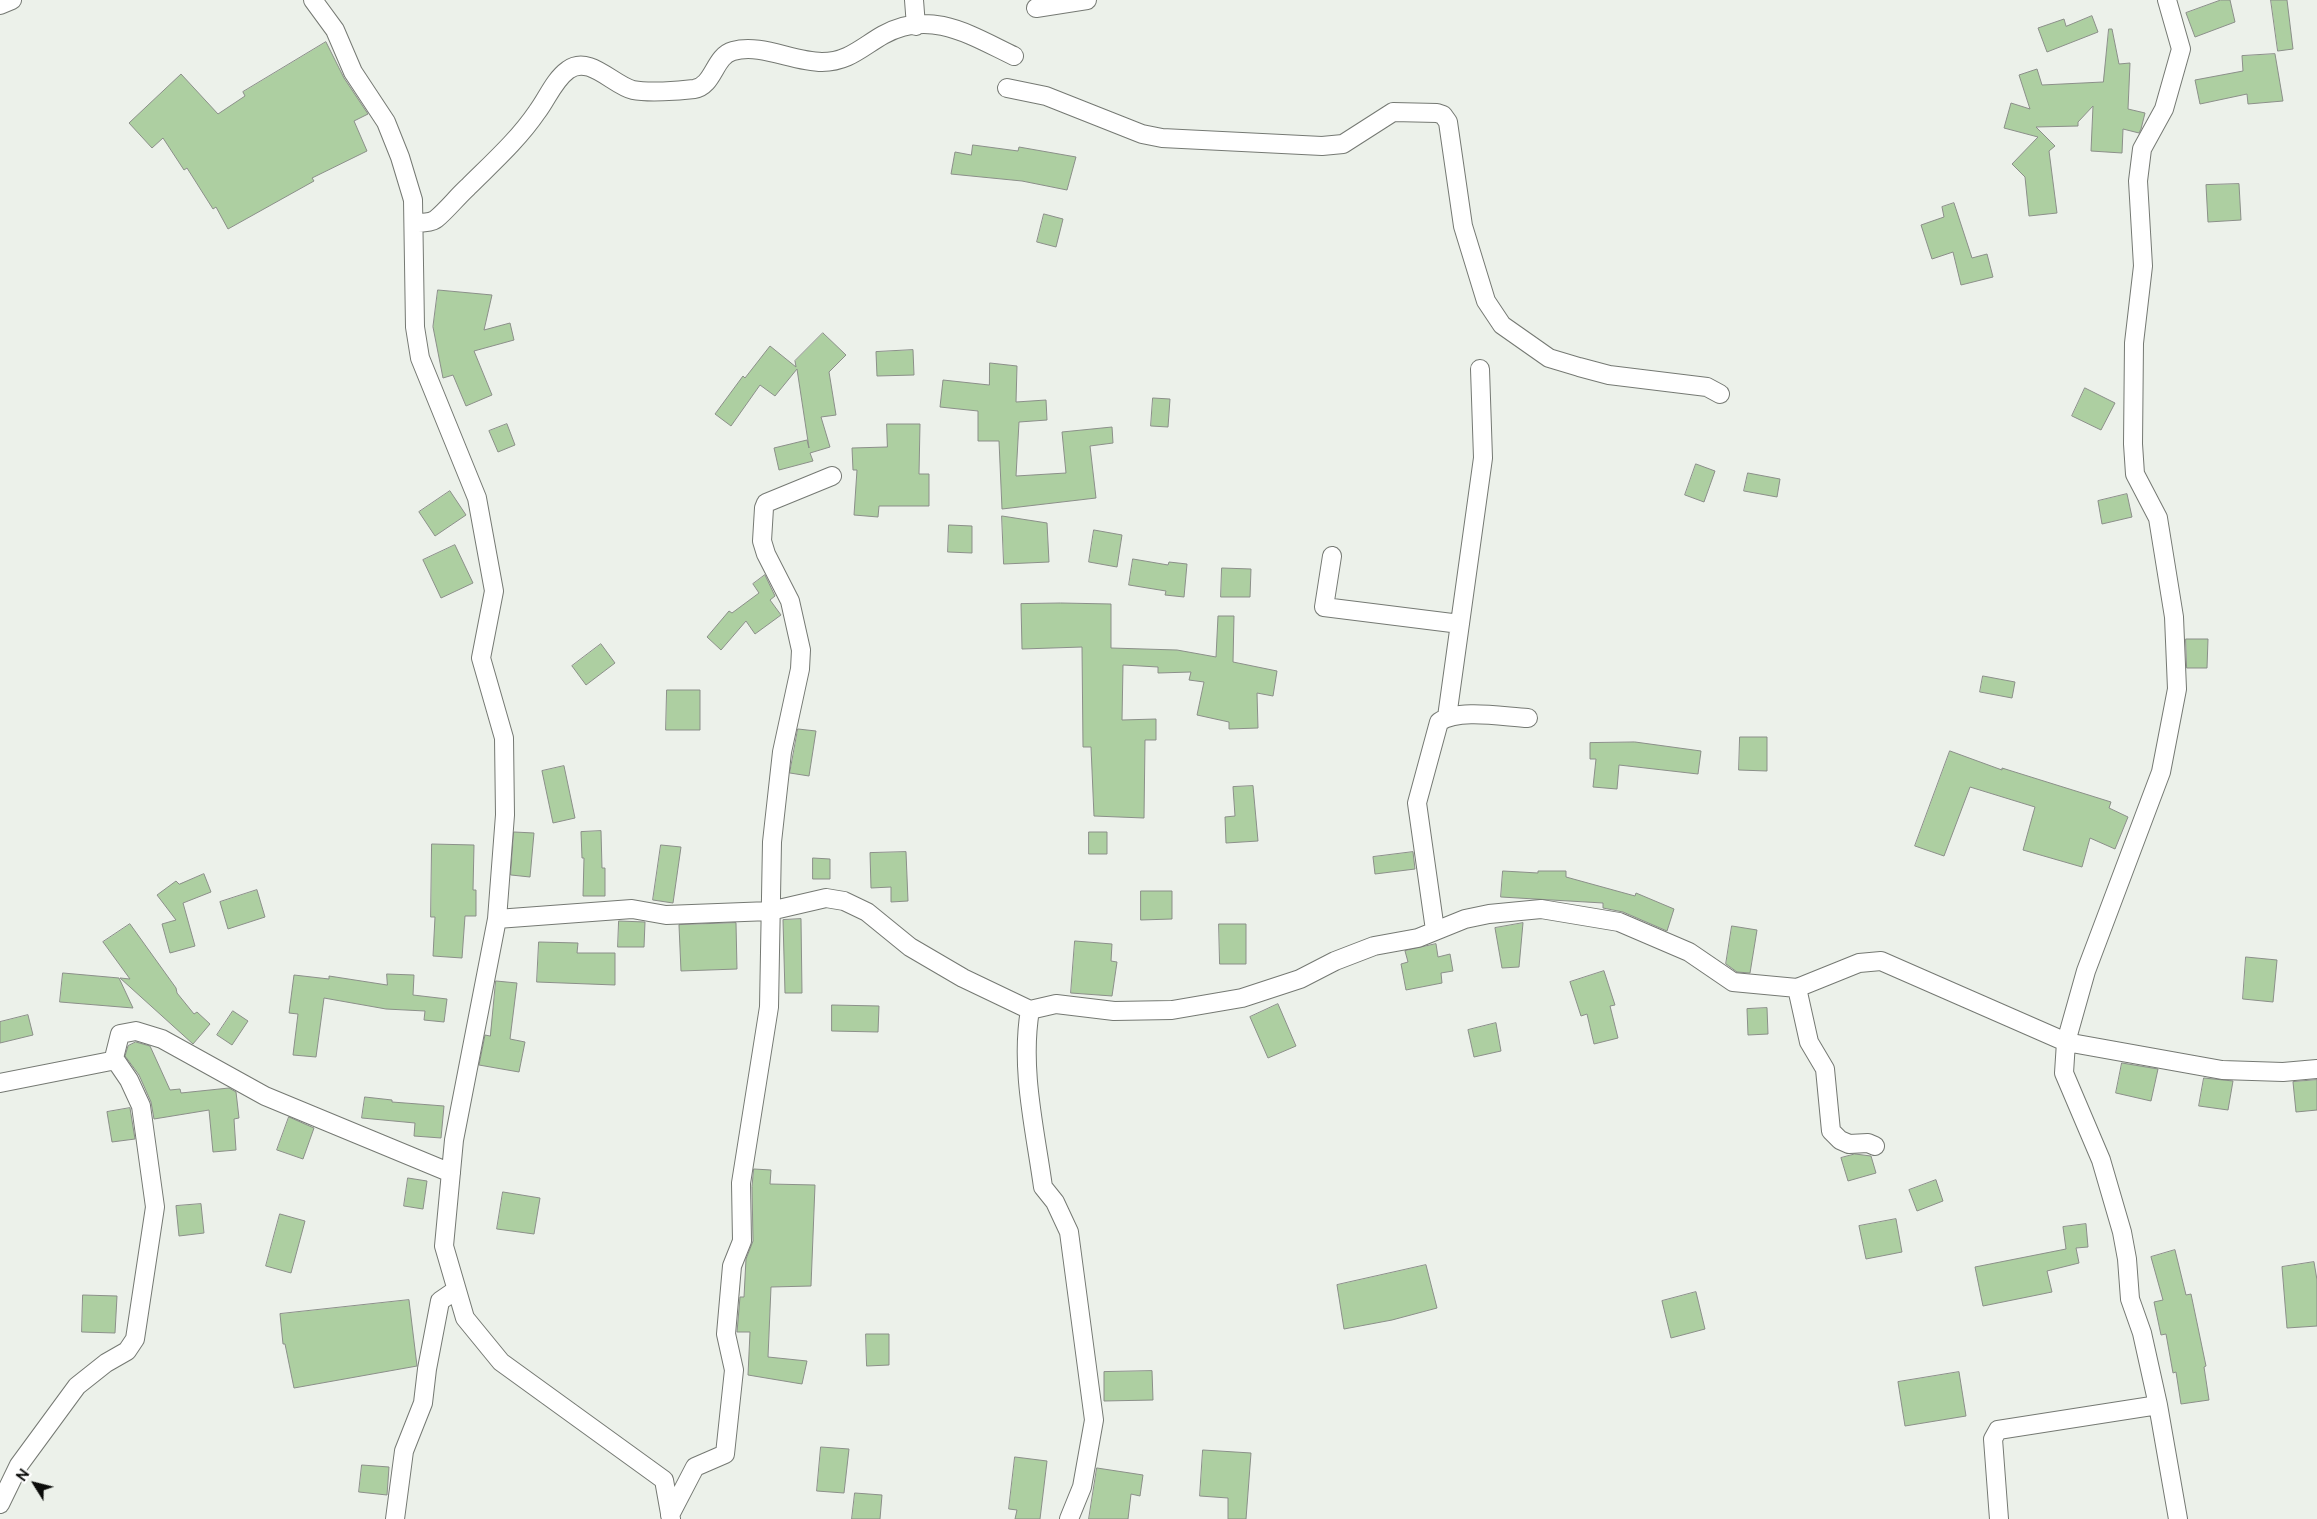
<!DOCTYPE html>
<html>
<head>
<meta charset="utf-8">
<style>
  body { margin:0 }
  #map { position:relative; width:2317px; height:1519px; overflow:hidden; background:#ecf1ea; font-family:Raleway,sans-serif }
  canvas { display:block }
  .north { position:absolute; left:10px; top:1459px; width:50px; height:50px; -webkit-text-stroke:4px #fff; paint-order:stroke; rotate:306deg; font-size:14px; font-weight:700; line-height:20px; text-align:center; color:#0b0c0a }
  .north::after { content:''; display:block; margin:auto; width:18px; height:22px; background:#0b0c0a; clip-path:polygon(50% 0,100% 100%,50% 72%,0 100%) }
</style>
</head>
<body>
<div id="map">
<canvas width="2317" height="1519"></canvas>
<div class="north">N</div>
</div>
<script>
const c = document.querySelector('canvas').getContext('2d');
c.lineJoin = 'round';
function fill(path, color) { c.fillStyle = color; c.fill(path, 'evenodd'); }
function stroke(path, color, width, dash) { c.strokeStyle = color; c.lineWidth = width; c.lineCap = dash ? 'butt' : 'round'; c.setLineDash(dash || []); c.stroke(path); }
const building = new Path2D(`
  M 2221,0 L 2230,0 L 2235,22 L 2195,37 L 2186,13 Z
  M 2271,0 L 2287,0 L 2293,49 L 2278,51 Z
  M 2092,16 L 2098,32 L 2047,52 L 2038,28 L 2064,19 L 2066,26 Z
  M 2109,29 L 2112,29 L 2119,64 L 2130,63 L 2128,109 L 2145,113 L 2141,129 L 2139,133 L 2123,129 L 2122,153 L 2091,151 L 2093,106 L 2078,122 L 2078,126 L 2036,127 L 2055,146 L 2049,151 L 2057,213 L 2029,216 L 2025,177 L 2012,164 L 2038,137 L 2004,128 L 2011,103 L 2030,109 L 2019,75 L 2037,69 L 2042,85 L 2103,82 Z
  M 326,42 L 344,78 L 368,114 L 354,121 L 367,151 L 312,178 L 314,181 L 228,229 L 216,207 L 213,209 L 187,168 L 184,170 L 163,138 L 152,148 L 129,123 L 181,74 L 218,114 L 245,96 L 243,92 Z
  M 2275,54 L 2283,101 L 2248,104 L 2247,94 L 2200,104 L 2195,80 L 2243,71 L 2242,56 Z
  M 973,145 L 1018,151 L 1019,147 L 1076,157 L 1067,190 L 1022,181 L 951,174 L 955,152 L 971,155 Z
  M 2239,184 L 2241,220 L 2208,222 L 2206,185 Z
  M 1954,203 L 1972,258 L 1987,254 L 1993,277 L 1961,285 L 1953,252 L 1932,259 L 1921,225 L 1944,217 L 1942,207 Z
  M 1044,214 L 1063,219 L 1056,247 L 1037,242 Z
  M 438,290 L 492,295 L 484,330 L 510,323 L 514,340 L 474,351 L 492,395 L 466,406 L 453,375 L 443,378 L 433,327 Z
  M 823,333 L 846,355 L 829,372 L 836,415 L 821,417 L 830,447 L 810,453 L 813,461 L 779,470 L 774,448 L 807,440 L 809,448 L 797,369 L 775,396 L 760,385 L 731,426 L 715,414 L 743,376 L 745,378 L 770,346 L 796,367 L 795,361 Z
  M 913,350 L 914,375 L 877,376 L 876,352 Z
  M 990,363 L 1017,366 L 1016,402 L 1046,400 L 1047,420 L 1019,422 L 1016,476 L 1066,473 L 1062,432 L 1112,427 L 1113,443 L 1090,446 L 1096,498 L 1002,509 L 999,441 L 978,441 L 978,411 L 940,407 L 943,380 L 989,385 Z
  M 2085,388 L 2115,403 L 2101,430 L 2072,416 Z
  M 1153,398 L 1170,399 L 1168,427 L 1151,426 Z
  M 507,424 L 515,445 L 498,452 L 489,431 Z
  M 887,424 L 920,424 L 919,474 L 929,474 L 929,506 L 879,506 L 878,517 L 854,515 L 857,470 L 853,470 L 852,448 L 887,447 Z
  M 1696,464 L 1715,471 L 1704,502 L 1685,495 Z
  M 1748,473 L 1780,479 L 1777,497 L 1744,491 Z
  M 450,491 L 466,515 L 435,536 L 419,512 Z
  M 2127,494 L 2132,517 L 2102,524 L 2098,501 Z
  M 1002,516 L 1047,523 L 1049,562 L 1004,564 Z
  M 949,525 L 972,526 L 972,553 L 948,552 Z
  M 1094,530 L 1122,535 L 1117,567 L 1089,562 Z
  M 455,545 L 473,583 L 441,598 L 423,560 Z
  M 1133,559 L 1168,565 L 1169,562 L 1187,564 L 1184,597 L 1165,595 L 1166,591 L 1129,585 Z
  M 1222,568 L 1251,569 L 1250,597 L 1221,597 Z
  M 765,575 L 775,596 L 770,600 L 781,615 L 755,634 L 746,621 L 721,650 L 707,637 L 729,611 L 732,613 L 759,593 L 753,584 Z
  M 1061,603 L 1111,604 L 1111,648 L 1177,650 L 1216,657 L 1218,616 L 1234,616 L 1233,662 L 1277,671 L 1273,696 L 1257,693 L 1258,728 L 1229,729 L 1229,722 L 1197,715 L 1204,682 L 1189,680 L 1191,672 L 1158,673 L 1158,667 L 1123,665 L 1122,720 L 1156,719 L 1156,740 L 1145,740 L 1144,818 L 1094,816 L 1091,747 L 1083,747 L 1082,647 L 1022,649 L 1021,604 Z
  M 2186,639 L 2208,639 L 2207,668 L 2187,668 Z
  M 601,644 L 615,663 L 586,685 L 572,666 Z
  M 1983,676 L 2015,682 L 2012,698 L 1980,692 Z
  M 667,690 L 700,690 L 700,730 L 666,730 Z
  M 798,729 L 816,731 L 809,776 L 790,773 Z
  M 1740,737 L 1767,737 L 1767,771 L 1739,770 Z
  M 1635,742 L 1701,751 L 1698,774 L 1619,765 L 1617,789 L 1593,787 L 1596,759 L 1590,759 L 1590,743 Z
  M 1950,751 L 2002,770 L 2002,768 L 2111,802 L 2109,808 L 2128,817 L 2115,849 L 2090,838 L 2082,867 L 2023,850 L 2035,807 L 1970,787 L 1944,856 L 1915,846 Z
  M 564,766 L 575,818 L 553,823 L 542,771 Z
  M 1253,786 L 1258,841 L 1226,843 L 1225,817 L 1235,816 L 1233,787 Z
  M 601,831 L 602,868 L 605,868 L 605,896 L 583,896 L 584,858 L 582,858 L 581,832 Z
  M 514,832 L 534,833 L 530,877 L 511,875 Z
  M 1089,832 L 1107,832 L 1107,854 L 1089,854 Z
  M 432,844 L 474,845 L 473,890 L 476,890 L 476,916 L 465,916 L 462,958 L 433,956 L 435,917 L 431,917 Z
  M 661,845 L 681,847 L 673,903 L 653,900 Z
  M 906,852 L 908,901 L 891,902 L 891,887 L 871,888 L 870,853 Z
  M 1413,852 L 1415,869 L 1375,874 L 1373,857 Z
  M 813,858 L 830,859 L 830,879 L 813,879 Z
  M 1503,871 L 1538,873 L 1538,871 L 1566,871 L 1566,877 L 1635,896 L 1636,893 L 1674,909 L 1667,931 L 1623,912 L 1603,908 L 1603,903 L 1501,897 Z
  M 204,874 L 211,892 L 183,903 L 195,946 L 170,953 L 162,924 L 176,920 L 157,895 L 176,881 L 179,884 Z
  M 257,890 L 265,917 L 228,929 L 220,902 Z
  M 1141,891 L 1172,891 L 1172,919 L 1141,920 Z
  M 801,919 L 802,993 L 785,993 L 783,920 Z
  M 619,921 L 645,922 L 644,947 L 618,947 Z
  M 736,923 L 737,969 L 681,971 L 679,925 Z
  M 1523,923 L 1519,967 L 1502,968 L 1495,928 Z
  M 130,924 L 176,988 L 177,993 L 194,1014 L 197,1012 L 210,1024 L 193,1044 L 120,978 L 130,979 L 103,942 Z
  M 1219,924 L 1246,924 L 1246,964 L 1220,964 Z
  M 1732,926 L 1757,930 L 1750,973 L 1737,972 L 1726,964 Z
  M 1075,941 L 1112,944 L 1111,961 L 1117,962 L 1112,996 L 1071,993 Z
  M 539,942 L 578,943 L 577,953 L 615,953 L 615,985 L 537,982 Z
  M 1436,944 L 1438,957 L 1450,954 L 1453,971 L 1441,973 L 1442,983 L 1406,990 L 1401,964 L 1408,962 L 1405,951 Z
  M 2246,957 L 2277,960 L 2273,1002 L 2243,999 Z
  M 1604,971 L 1615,1005 L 1610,1006 L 1618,1038 L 1594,1044 L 1587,1014 L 1581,1016 L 1570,982 Z
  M 63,973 L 119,978 L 133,1008 L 60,1002 Z
  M 387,974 L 414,975 L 413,995 L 447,999 L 444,1022 L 424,1020 L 425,1011 L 386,1009 L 324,998 L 316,1057 L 293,1055 L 298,1014 L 289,1013 L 294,975 L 329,979 L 329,976 L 387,985 Z
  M 496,981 L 517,983 L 510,1039 L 525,1042 L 519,1072 L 479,1065 L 485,1035 L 490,1036 Z
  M 1278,1004 L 1296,1046 L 1268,1058 L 1250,1017 Z
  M 832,1005 L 879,1006 L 878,1032 L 832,1031 Z
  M 1767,1008 L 1768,1034 L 1748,1035 L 1747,1009 Z
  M 233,1011 L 248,1021 L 232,1045 L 217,1035 Z
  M 28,1015 L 33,1035 L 0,1043 L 0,1022 Z
  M 1496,1023 L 1501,1051 L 1474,1057 L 1468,1030 Z
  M 136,1042 L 150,1046 L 170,1090 L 180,1089 L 181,1093 L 229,1088 L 236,1092 L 239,1118 L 234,1119 L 236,1150 L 213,1152 L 209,1110 L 154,1119 L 151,1102 L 139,1075 L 125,1056 L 128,1046 Z
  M 2122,1063 L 2158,1069 L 2151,1101 L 2116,1093 Z
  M 2204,1078 L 2233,1081 L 2228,1110 L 2199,1106 Z
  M 2317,1080 L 2317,1110 L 2296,1112 L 2293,1082 Z
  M 365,1097 L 392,1100 L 392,1102 L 444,1106 L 441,1138 L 414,1136 L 415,1123 L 362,1118 Z
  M 130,1108 L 135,1139 L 112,1142 L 107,1112 Z
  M 289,1117 L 314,1128 L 303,1159 L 277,1150 Z
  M 1855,1154 L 1871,1156 L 1876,1173 L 1848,1181 L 1841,1158 Z
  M 754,1169 L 771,1170 L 770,1184 L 815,1185 L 811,1286 L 771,1287 L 768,1357 L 807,1361 L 802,1384 L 748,1375 L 750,1332 L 737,1332 L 740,1297 L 744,1297 L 746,1259 L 753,1241 L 752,1187 Z
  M 408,1178 L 427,1181 L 423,1209 L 404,1206 Z
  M 1936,1180 L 1943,1201 L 1917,1211 L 1909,1190 Z
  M 503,1192 L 540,1198 L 534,1234 L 497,1229 Z
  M 201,1204 L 204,1233 L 179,1236 L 176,1206 Z
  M 280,1214 L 305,1221 L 291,1273 L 266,1266 Z
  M 1896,1219 L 1902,1252 L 1866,1259 L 1859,1226 Z
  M 2086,1224 L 2088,1247 L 2076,1248 L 2079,1263 L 2047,1271 L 2052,1292 L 1983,1306 L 1975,1267 L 2066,1249 L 2063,1227 Z
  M 2175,1250 L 2186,1295 L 2191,1294 L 2206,1366 L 2204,1367 L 2209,1400 L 2181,1404 L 2176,1372 L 2173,1373 L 2166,1334 L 2161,1335 L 2154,1302 L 2163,1300 L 2151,1257 Z
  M 2314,1262 L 2317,1280 L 2317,1326 L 2287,1328 L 2282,1267 Z
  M 1426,1265 L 1437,1308 L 1392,1320 L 1344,1329 L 1337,1285 Z
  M 1696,1292 L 1705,1329 L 1671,1338 L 1662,1301 Z
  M 83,1295 L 117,1296 L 115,1333 L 82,1332 Z
  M 409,1300 L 417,1366 L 294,1388 L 285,1344 L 283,1344 L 280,1314 Z
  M 866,1334 L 889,1334 L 889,1365 L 867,1366 Z
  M 1152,1371 L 1153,1400 L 1104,1401 L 1104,1372 Z
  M 1959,1372 L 1966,1416 L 1905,1426 L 1898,1382 Z
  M 821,1447 L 849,1449 L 844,1493 L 817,1491 Z
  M 1203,1450 L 1251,1453 L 1246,1519 L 1228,1519 L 1228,1498 L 1200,1496 Z
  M 1015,1457 L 1047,1461 L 1040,1519 L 1015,1519 L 1017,1510 L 1009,1509 Z
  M 362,1465 L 389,1467 L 387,1495 L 359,1492 Z
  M 1097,1468 L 1143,1475 L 1140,1496 L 1131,1494 L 1128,1519 L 1089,1519 Z
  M 855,1493 L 882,1495 L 880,1519 L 852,1519 Z`);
fill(building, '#adcfa1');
stroke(building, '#8b8f89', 1);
const minor = new Path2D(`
  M 313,0 L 335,30 L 353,72 L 386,122 L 400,157 L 413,200 L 415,327 L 420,358 L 477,498 L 494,591 L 481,658 L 504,738 L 505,815 L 497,919 L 454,1140 L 444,1246 L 465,1318 L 501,1362 L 664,1480 L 671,1519
  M 914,0 L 916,26
  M 2167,0 L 2181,49 L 2164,109 L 2142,149 L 2138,181 L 2143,266 L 2134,343 L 2133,444 L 2135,474 L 2158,518 L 2174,617 L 2177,689 L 2161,772 L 2086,971 L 2066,1042 L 2064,1073 L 2101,1160 L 2122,1232 L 2127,1259 L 2130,1299 L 2142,1333 L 2158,1405 L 2178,1519
  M 0,5 L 12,0
  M 1036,8 L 1087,0
  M 1007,88 L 1046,96 L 1142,134 L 1162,138 L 1322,146 L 1343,144 L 1393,112 L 1437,113 L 1443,115 L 1448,122 L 1463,226 L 1486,301 L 1502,325 L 1549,358 L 1579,367 L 1609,375 L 1707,387 L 1720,394
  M 414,223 C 420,223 431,223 436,219 C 447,210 457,197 468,187 C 491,164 518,140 537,112 C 547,99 554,80 568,70 C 589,54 614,86 633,90 C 648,93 678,91 694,89 C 714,86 714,56 733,51 C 761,43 793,62 822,62 C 848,62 862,47 883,35 C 930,8 972,36 1014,56
  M 1332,556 L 1324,607 L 1460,624
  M 1447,717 L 1483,458 L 1480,369
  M 497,919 L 632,909 L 666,915 L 770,911 L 826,898 L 844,901 L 867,912 L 910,947 L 963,978 L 1030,1010 L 1056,1004 L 1114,1011 L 1172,1010 L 1242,998 L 1300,979 L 1335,961 L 1374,946 L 1418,938 L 1465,919 L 1489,914 L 1541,909 L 1619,922 L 1689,952 L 1733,982 L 1797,988 L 1859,963 L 1881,961 L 2066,1042 L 2222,1070 L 2283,1072 L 2317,1069
  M 1435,930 L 1417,803 L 1439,722 C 1459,708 1504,717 1528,718
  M 1797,988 L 1809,1042 L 1825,1069 L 1831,1131 L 1840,1140 L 1849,1144 L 1868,1143 L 1875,1146
  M 1030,1010 C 1020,1069 1035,1129 1043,1187 L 1055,1202 L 1069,1232 L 1094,1420 L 1082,1487 L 1069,1519
  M 0,1083 L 111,1061 L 114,1058 L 120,1034 L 136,1031 L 162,1039 L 265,1096 L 451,1173
  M 0,1504 L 19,1465 L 77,1386 L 106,1363 L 127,1351 L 135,1339 L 155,1207 L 141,1106 L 129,1080 L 114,1058
  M 670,1515 L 695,1467 L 725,1454 L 734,1370 L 726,1334 L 732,1266 L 742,1241 L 741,1183 L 769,1007 L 772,842 L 782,752 L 800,669 L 801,650 L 790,601 L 766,554 L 762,541 L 764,508 L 766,503 L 832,476
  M 395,1519 L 404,1451 L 423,1403 L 427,1369 L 440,1301 L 456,1290
  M 1999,1519 L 1993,1439 L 1998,1430 L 2158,1405`);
stroke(minor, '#757973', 20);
stroke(minor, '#fff', 18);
</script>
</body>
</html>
